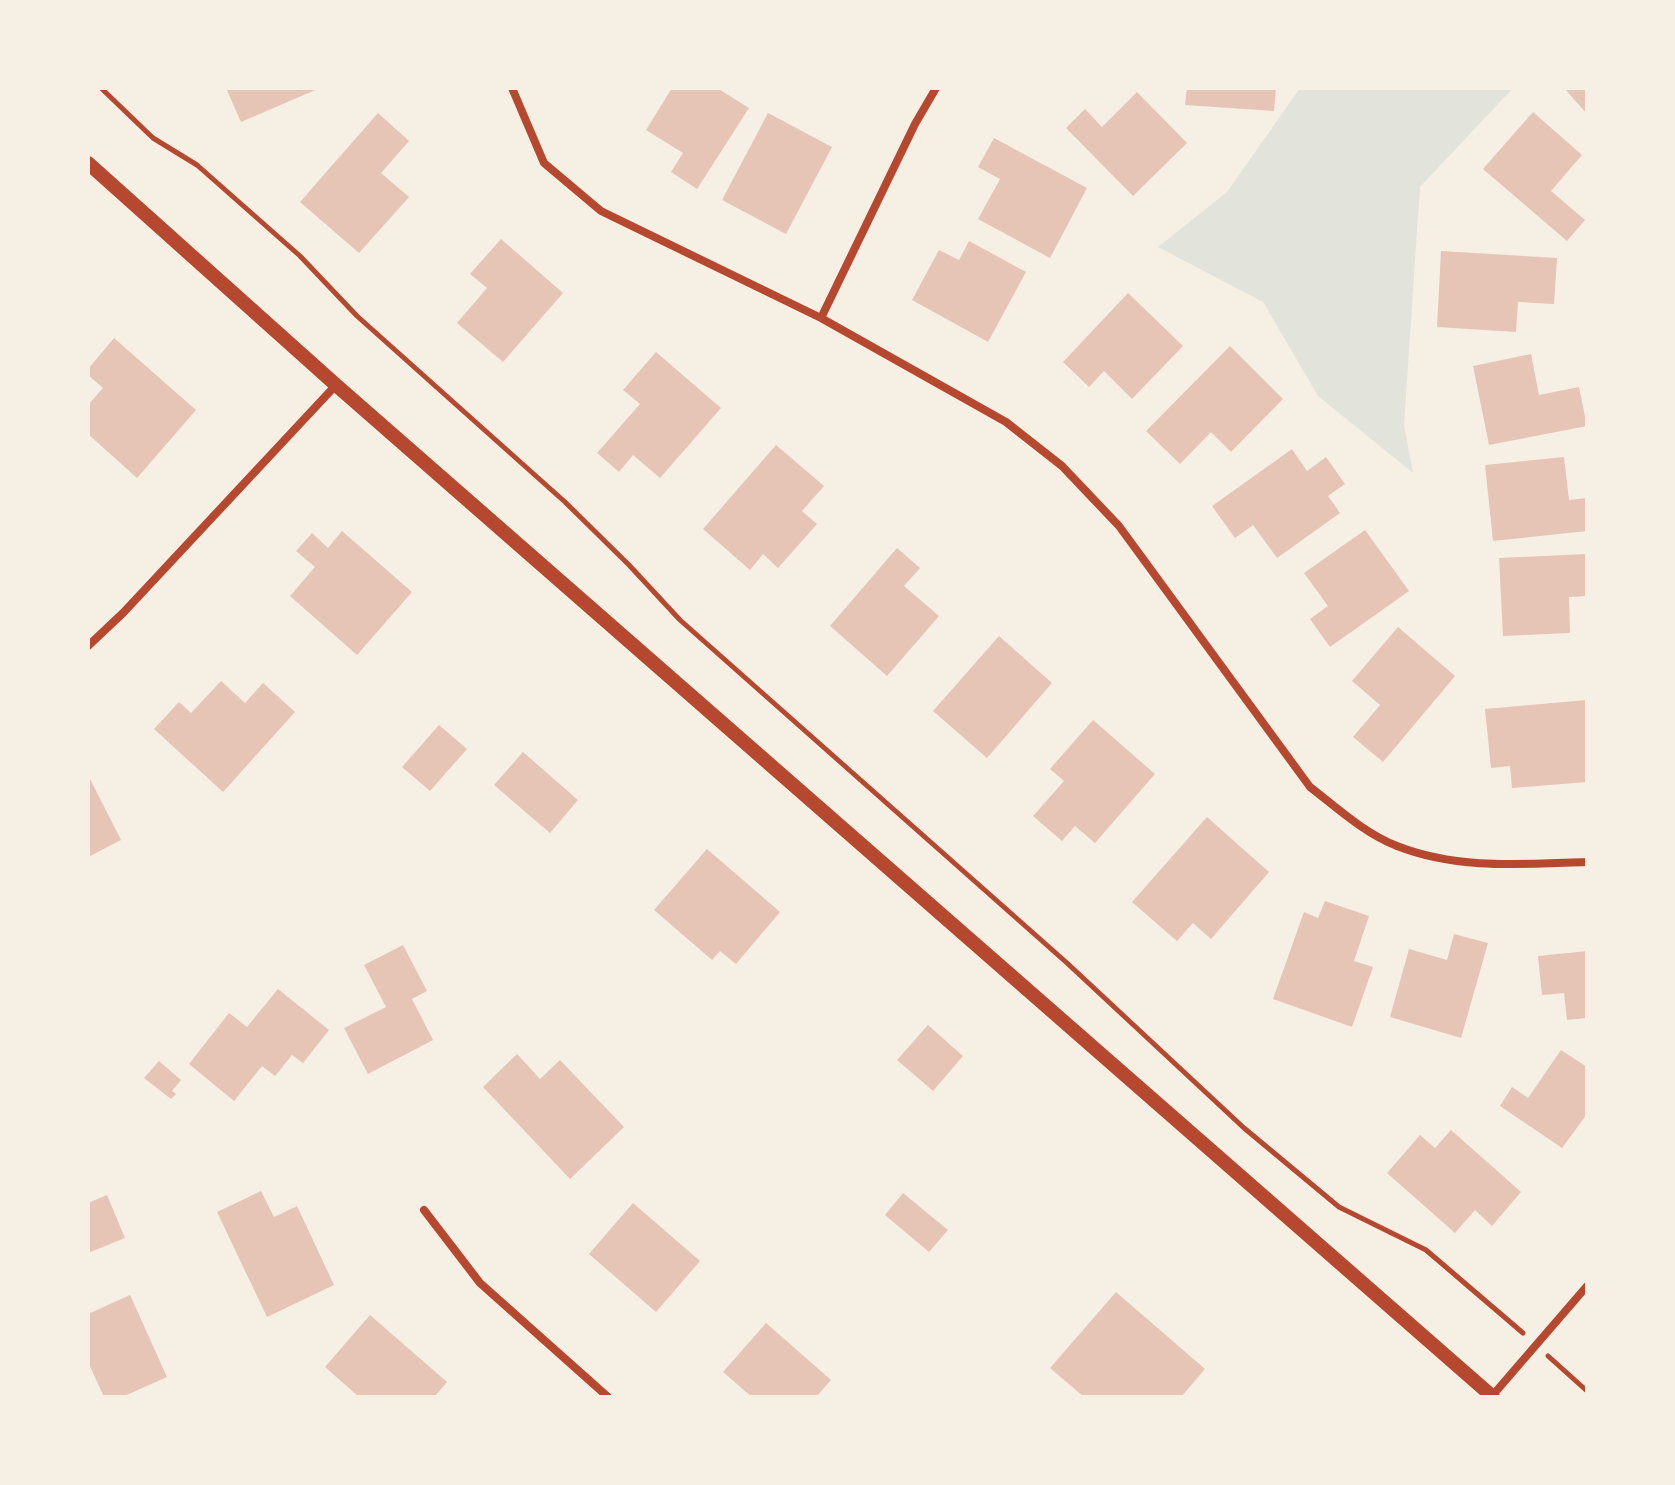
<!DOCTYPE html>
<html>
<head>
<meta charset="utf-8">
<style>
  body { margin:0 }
  #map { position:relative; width:1675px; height:1485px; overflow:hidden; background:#f6efe4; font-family:Karla,sans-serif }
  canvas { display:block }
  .frame { position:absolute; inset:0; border:90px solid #f6efe4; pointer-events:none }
</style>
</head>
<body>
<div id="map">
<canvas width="1675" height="1485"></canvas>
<div class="frame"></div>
</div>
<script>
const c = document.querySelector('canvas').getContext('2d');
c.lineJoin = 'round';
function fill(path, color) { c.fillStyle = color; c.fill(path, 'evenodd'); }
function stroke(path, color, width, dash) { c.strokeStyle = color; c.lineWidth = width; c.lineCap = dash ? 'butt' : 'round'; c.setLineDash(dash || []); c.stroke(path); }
fill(new Path2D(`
  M 1300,88 L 1513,88 L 1420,187 L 1404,425 L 1413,473 L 1318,396 L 1263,302 L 1158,247 L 1227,192 Z`), '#e2e4dc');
fill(new Path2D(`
  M 226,88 L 320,88 L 241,122 Z
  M 672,88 L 717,88 L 749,108 L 697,189 L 671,172 L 683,153 L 646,130 Z
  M 1187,88 L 1276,88 L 1274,111 L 1185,105 Z
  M 1564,88 L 1587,88 L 1587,114 Z
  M 1137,92 L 1187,143 L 1133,196 L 1066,128 L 1085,109 L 1102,127 Z
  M 1533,112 L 1582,155 L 1551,191 L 1585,220 L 1567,241 L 1483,169 Z
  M 378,113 L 409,141 L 381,173 L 409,197 L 359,253 L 300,202 Z
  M 768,113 L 832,147 L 786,234 L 722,200 Z
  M 994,138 L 1087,188 L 1050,258 L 978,219 L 1000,179 L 978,167 Z
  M 501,239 L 563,293 L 503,362 L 457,323 L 487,288 L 470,274 Z
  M 969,241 L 1026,272 L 988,342 L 912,300 L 939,250 L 959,260 Z
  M 1441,251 L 1557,258 L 1554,304 L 1518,302 L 1516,332 L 1437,327 Z
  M 1128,293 L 1183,346 L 1132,399 L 1104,371 L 1089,387 L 1063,362 Z
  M 114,338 L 196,410 L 137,478 L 88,434 L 88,405 L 103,388 L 88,375 L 88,369 Z
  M 1230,346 L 1283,399 L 1231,452 L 1211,432 L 1180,464 L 1146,431 Z
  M 656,352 L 721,408 L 660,478 L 633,455 L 619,472 L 597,453 L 640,404 L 623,390 Z
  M 1531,354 L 1539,395 L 1579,387 L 1587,426 L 1489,445 L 1473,366 Z
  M 776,445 L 824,486 L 802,511 L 817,524 L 778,568 L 763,554 L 750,570 L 703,529 Z
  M 1292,449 L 1307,471 L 1326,457 L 1345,484 L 1328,496 L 1340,513 L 1277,558 L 1253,525 L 1235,538 L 1212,506 Z
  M 1564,457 L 1569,500 L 1587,498 L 1587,531 L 1493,541 L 1485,465 Z
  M 1365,530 L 1409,591 L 1330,647 L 1310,619 L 1328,606 L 1304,573 Z
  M 342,531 L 412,592 L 357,655 L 290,596 L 315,567 L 296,551 L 312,533 L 328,548 Z
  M 897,548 L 920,568 L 904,586 L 939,616 L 887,676 L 830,626 Z
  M 1587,554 L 1587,596 L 1569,597 L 1570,633 L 1503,636 L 1499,558 Z
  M 1398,627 L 1455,676 L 1383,762 L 1353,737 L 1380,705 L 1352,681 Z
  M 999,636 L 1052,683 L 987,758 L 933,711 Z
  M 221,681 L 245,703 L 263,683 L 295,712 L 223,792 L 154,729 L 179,702 L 191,713 Z
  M 1587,700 L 1587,782 L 1512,788 L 1510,766 L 1491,768 L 1485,709 Z
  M 1093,720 L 1155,774 L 1095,843 L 1075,826 L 1062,841 L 1033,816 L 1064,781 L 1050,769 Z
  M 439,725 L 467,749 L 430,791 L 402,767 Z
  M 523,752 L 578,800 L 550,833 L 494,785 Z
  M 88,775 L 121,840 L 88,857 Z
  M 1207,817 L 1269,872 L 1211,939 L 1193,923 L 1177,941 L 1132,902 Z
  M 707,849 L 780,912 L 736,964 L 720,951 L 712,960 L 654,910 Z
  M 1325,901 L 1369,916 L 1354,961 L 1373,967 L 1352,1027 L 1273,999 L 1304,912 L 1318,918 Z
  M 1454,934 L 1488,943 L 1461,1038 L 1390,1017 L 1409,949 L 1447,960 Z
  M 403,945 L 427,991 L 412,999 L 433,1040 L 368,1074 L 344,1028 L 386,1007 L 364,965 Z
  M 1587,951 L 1587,1018 L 1567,1020 L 1564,993 L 1542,995 L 1538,956 Z
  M 278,989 L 329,1030 L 303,1063 L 292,1055 L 275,1076 L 262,1066 L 234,1101 L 189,1064 L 229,1013 L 247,1027 Z
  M 928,1025 L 963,1056 L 933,1091 L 897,1060 Z
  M 1561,1050 L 1587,1067 L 1587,1114 L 1562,1148 L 1500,1106 L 1512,1087 L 1528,1098 Z
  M 517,1054 L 540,1079 L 560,1060 L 624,1127 L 570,1179 L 483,1087 Z
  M 159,1061 L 181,1080 L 172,1091 L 176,1094 L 171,1099 L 144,1078 Z
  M 1451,1130 L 1521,1192 L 1492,1226 L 1475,1210 L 1455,1233 L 1387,1173 L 1420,1135 L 1435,1148 Z
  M 261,1191 L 274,1217 L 297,1206 L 334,1285 L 267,1317 L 217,1212 Z
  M 903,1193 L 948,1230 L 929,1252 L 885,1215 Z
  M 107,1195 L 125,1238 L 88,1253 L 88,1203 Z
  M 633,1203 L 700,1261 L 656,1312 L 589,1254 Z
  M 1116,1292 L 1205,1369 L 1181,1397 L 1084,1397 L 1050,1368 Z
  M 130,1295 L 167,1377 L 122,1397 L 104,1397 L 88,1362 L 88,1314 Z
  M 370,1315 L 447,1382 L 434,1397 L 359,1397 L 325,1367 Z
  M 766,1323 L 831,1380 L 816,1397 L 752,1397 L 723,1372 Z`), '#e6c5b7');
stroke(new Path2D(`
  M 101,88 L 153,138 L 197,165 L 300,256 L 357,316 L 565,502 L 629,565 L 680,620 L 1067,963 L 1244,1128 L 1339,1207 L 1426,1250 L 1523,1333
  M 1548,1356 L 1587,1391`), '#b5482f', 5);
stroke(new Path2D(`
  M 512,88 L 544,163 L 601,211 L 821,318 L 1006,422 L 1062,466 L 1119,526 L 1310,787 C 1336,807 1365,834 1397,846 C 1458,870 1523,864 1587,862
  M 821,318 L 915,124 L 936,88
  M 88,646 L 123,613 L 336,385
  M 424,1210 L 480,1283 L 608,1397
  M 1492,1396 L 1587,1286`), '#b5482f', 8);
stroke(new Path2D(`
  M 88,163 L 336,385 L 1493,1397`), '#b5482f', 14);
</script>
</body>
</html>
